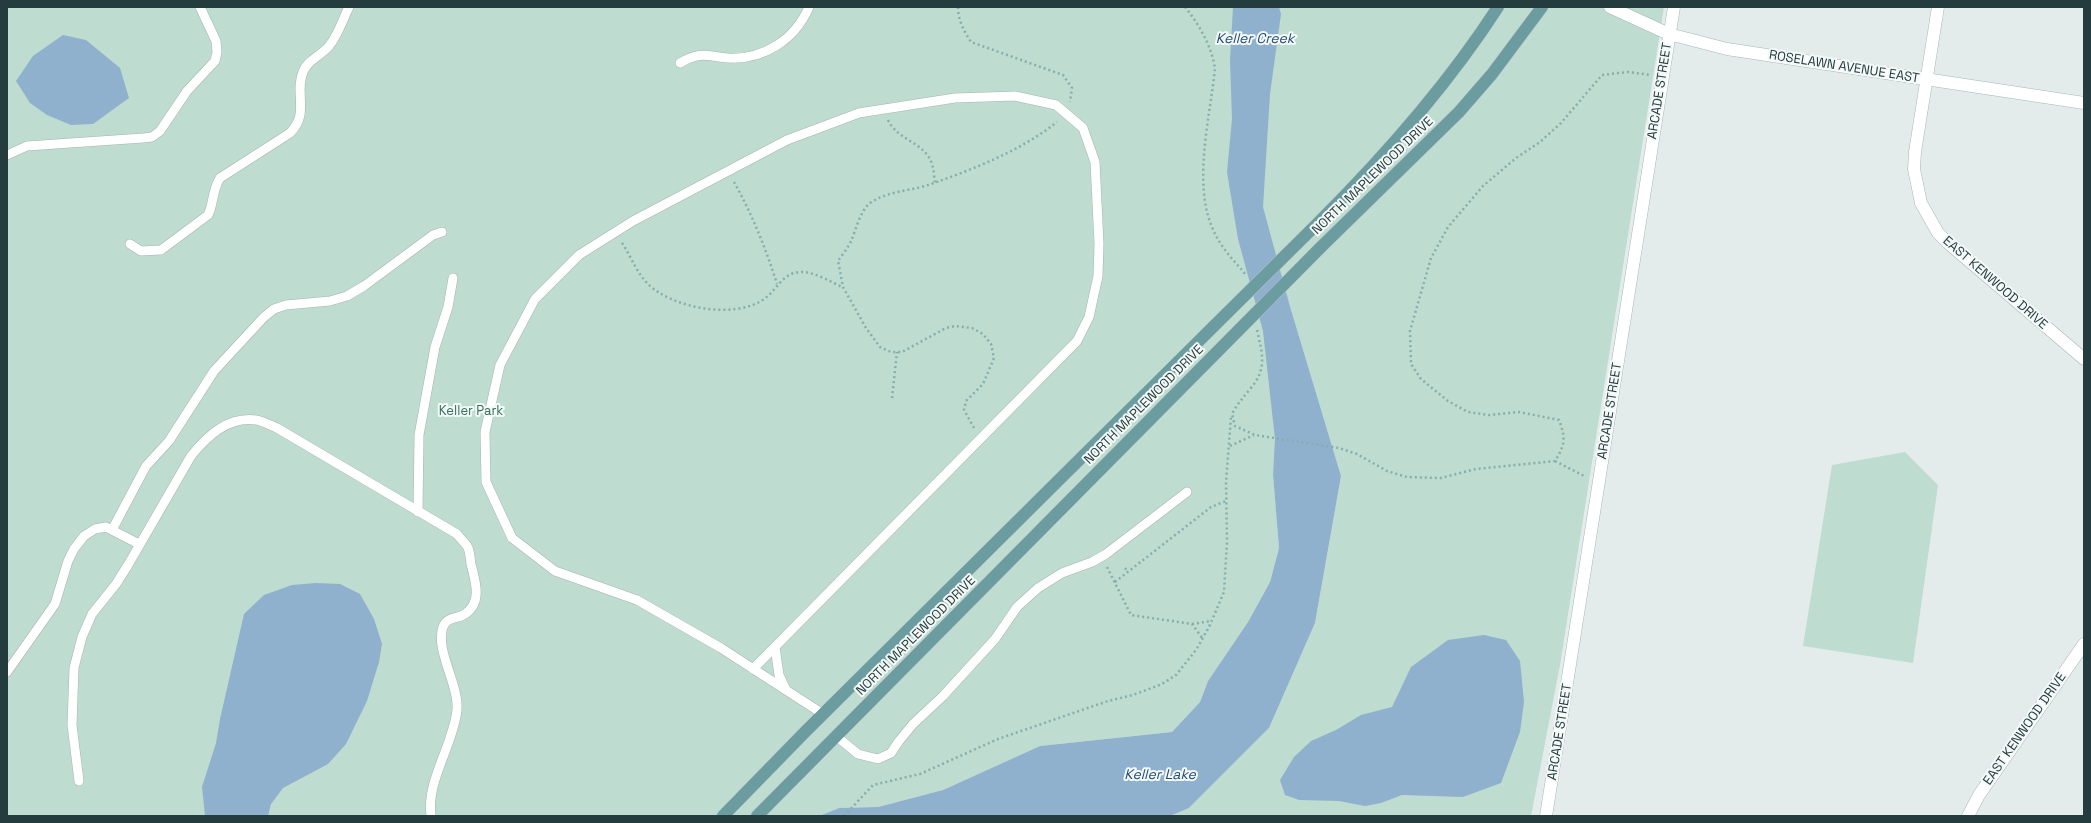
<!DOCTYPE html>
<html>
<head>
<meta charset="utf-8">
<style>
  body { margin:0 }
  #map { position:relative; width:2091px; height:823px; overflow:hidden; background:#e4eceb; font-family:"Space Grotesk",sans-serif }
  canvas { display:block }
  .frame { position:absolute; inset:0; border:8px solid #243c3d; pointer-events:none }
</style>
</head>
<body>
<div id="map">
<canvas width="2091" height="823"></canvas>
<div class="frame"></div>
</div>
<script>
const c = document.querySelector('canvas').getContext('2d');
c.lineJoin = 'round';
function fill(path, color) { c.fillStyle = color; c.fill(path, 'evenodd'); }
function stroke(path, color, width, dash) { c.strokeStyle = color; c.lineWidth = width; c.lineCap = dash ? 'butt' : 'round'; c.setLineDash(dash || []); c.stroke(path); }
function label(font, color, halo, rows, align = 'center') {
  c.font = font + ' "Space Grotesk",sans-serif'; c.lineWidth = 4; c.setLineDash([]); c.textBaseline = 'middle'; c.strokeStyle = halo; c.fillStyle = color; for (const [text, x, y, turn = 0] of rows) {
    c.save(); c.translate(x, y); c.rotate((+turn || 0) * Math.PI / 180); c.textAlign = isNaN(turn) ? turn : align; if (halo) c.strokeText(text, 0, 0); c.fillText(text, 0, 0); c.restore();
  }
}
fill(new Path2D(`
  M 7,7 L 1664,7 L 1560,665 L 1531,816 L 1170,816 L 1189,808 L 1269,728 L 1315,623 L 1341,476 L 1289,303 L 1273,475 L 1279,548 L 1270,582 L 1248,622 L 1208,681 L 1200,702 L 1172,732 L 1040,746 L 943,790 L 878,807 L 839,808 L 819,816 L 7,816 Z
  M 1905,452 L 1938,485 L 1913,663 L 1803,646 L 1832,465 Z`), '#bedccf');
fill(new Path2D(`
  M 1233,7 L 1279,7 L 1281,14 L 1270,94 L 1263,207 L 1289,303 L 1341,476 L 1315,623 L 1269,728 L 1189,808 L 1170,816 L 819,816 L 839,808 L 878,807 L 943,790 L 1040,746 L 1172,732 L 1200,702 L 1208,681 L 1248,622 L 1270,582 L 1279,548 L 1273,475 L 1275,439 L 1263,331 L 1238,239 L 1227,172 L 1232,119 L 1230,60 Z
  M 63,35 L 86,40 L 120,68 L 129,98 L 93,124 L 71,125 L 47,115 L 30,103 L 16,81 L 33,56 Z
  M 316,583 L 340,584 L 360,594 L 374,619 L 382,644 L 379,662 L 367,701 L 346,744 L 328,764 L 283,788 L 271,804 L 268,816 L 205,816 L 202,787 L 216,743 L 220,719 L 244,614 L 264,595 L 292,585 Z
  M 1484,635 L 1506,640 L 1520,661 L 1524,702 L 1520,732 L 1501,783 L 1463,797 L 1402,795 L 1381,803 L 1365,806 L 1339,801 L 1299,800 L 1285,795 L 1280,780 L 1294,757 L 1311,741 L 1336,730 L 1361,715 L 1392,707 L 1411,667 L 1448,640 Z`), '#8fb1cd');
const lane = new Path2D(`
  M 680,63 C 701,51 706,56 728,58 C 763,60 795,40 809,7
  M 7,155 L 27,146 L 143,138 L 152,137 L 160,131 L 187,91 L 215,61 L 217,52 L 216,41 L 200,7
  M 130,244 L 141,251 L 161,250 L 208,215 C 214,203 212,190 220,178 L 290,133 C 310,113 294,94 303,72 C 307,60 321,56 329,46 C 338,35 343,19 349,7
  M 418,512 L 419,435 L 435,347 L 448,307 L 453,278
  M 112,530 L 146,466 L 169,441 L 214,371 L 264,317 L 274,309 L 286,305 L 330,301 L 347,296 L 364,286 L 433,235 L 442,232
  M 775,647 L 779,675 L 786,690
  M 753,669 L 1077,341 L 1089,317 L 1098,276 L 1099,244 L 1095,162 L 1083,128 L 1056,105 L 1015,96 L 955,98 L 859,113 L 787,140 L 633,221 L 579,255 L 535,299 L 500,365 L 485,432 L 486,482 L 512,538 L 555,571 L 637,600 L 721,648 L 823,714
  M 7,672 L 55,604 L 68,561 L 74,549 L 84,536 L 95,529 L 106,527 L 139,544
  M 836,736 L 858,754 L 878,759 L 891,753 L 899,741 L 913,724 L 943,696 L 995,639 L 1017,607 L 1038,588 L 1062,573 L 1092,562 L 1106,554 L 1187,492
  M 79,781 L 72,725 L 74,668 L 82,637 L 92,614 L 116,584 L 128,565 L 191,456 C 207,436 228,416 256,420 C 263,421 270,425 277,428 L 457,534 C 460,538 464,542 467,546 C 470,550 470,558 471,564 C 475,580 483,602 465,614 C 458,619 447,616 443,627 C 435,651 459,684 457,710 C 453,746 426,781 431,816`);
const street = new Path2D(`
  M 1938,7 L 1915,152 L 1914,169 L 1921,203 L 1938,233 L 1948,243 L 2084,359
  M 1968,816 L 1979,795 L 2084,644`);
const secondary = new Path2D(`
  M 1610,7 L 1669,34 L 1727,49 L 2084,103
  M 1546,816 L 1674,7`);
const primary = new Path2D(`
  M 1318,223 C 1384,157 1447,86 1498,7
  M 1320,248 L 1459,112 L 1492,74 L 1542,7
  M 723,816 L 805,732 L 1214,326
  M 757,816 L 1217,352`);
stroke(lane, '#a7b4b3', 10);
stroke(street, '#a7b4b3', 13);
stroke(secondary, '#a3b7b6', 13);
stroke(primary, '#c2c8c9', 13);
stroke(new Path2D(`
  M 958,7 C 958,20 964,31 971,42 L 1063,75 L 1072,88 L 1070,102
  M 1185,7 C 1199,24 1212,47 1215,69 C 1210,116 1193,183 1212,227 C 1219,245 1231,258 1244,272 L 1245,276
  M 888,120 C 898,141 925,142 932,164 C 934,170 934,177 935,183
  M 734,182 C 752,214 766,249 777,284
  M 622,243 C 631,256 636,272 648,284 C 672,308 735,320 764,299 C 777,290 782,273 800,272 C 813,271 831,282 842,287
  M 1257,330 C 1262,353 1268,369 1250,389 C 1243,398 1237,404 1232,414 L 1235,426 L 1255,435 L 1339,448 L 1357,454 L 1387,471 L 1407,477 L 1441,478 L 1476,469 L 1555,461 C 1565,445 1566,438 1559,420 L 1519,412 L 1489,415 L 1468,412 L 1448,401 L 1421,379 L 1411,364 L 1410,331 L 1431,258 L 1448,227 L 1483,186 L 1516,158 L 1540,142 L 1561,123 L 1602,75 L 1628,72 L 1651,75
  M 892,398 L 897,352
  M 974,428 L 964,410 L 966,401 L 983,384 L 994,358 L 991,344 L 983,334 L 972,328 L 955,326 L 946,328 L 902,352 L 891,352 L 880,347 L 866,328 L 843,287 L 838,261 C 842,255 848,248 851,241 C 856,230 860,211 870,203 C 889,190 914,191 934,183 C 976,168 1022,150 1057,122
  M 1230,446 L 1254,435
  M 1555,461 L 1586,477
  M 1107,567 L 1131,615 L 1192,624 L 1203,639
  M 1125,568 L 1128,572
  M 1115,582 L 1211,507 L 1226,501
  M 1192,624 L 1211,621
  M 844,816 L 873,785 L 920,774 L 998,739 L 1108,701 L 1133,695 L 1162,684 L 1176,675 L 1196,650 L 1209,627 L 1224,592 L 1227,542 L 1226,482 L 1231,417`), '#86aead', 2.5, [2, 3]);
stroke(lane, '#fff', 9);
stroke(street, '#fff', 12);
stroke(secondary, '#fff', 12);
stroke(primary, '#6b9c9f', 12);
const primaryBridge = new Path2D(`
  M 1214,326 L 1318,223
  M 1217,352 L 1320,248`);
stroke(primaryBridge, '#c2c8c9', 13, []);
stroke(primaryBridge, '#6b9c9f', 12);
label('13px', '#243c3d', '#f4f9f8', [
  ["ROSELAWN AVENUE EAST",1844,67,9],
  ["ARCADE STREET",1660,91,-81],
  ["NORTH MAPLEWOOD DRIVE",1373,176,-44],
  ["EAST KENWOOD DRIVE",1995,283,41],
  ["NORTH MAPLEWOOD DRIVE",1144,405,-45],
  ["ARCADE STREET",1610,411,-81],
  ["NORTH MAPLEWOOD DRIVE",916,636,-45],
  ["EAST KENWOOD DRIVE",2025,729,-55],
  ["ARCADE STREET",1560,732,-81]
]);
label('13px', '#31715d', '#f4f9f8', [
  ["Keller Park",471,411]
]);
label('italic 14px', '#224e75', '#f4f9f8', [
  ["Keller Creek",1255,39],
  ["Keller Lake",1160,775]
]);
</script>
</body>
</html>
